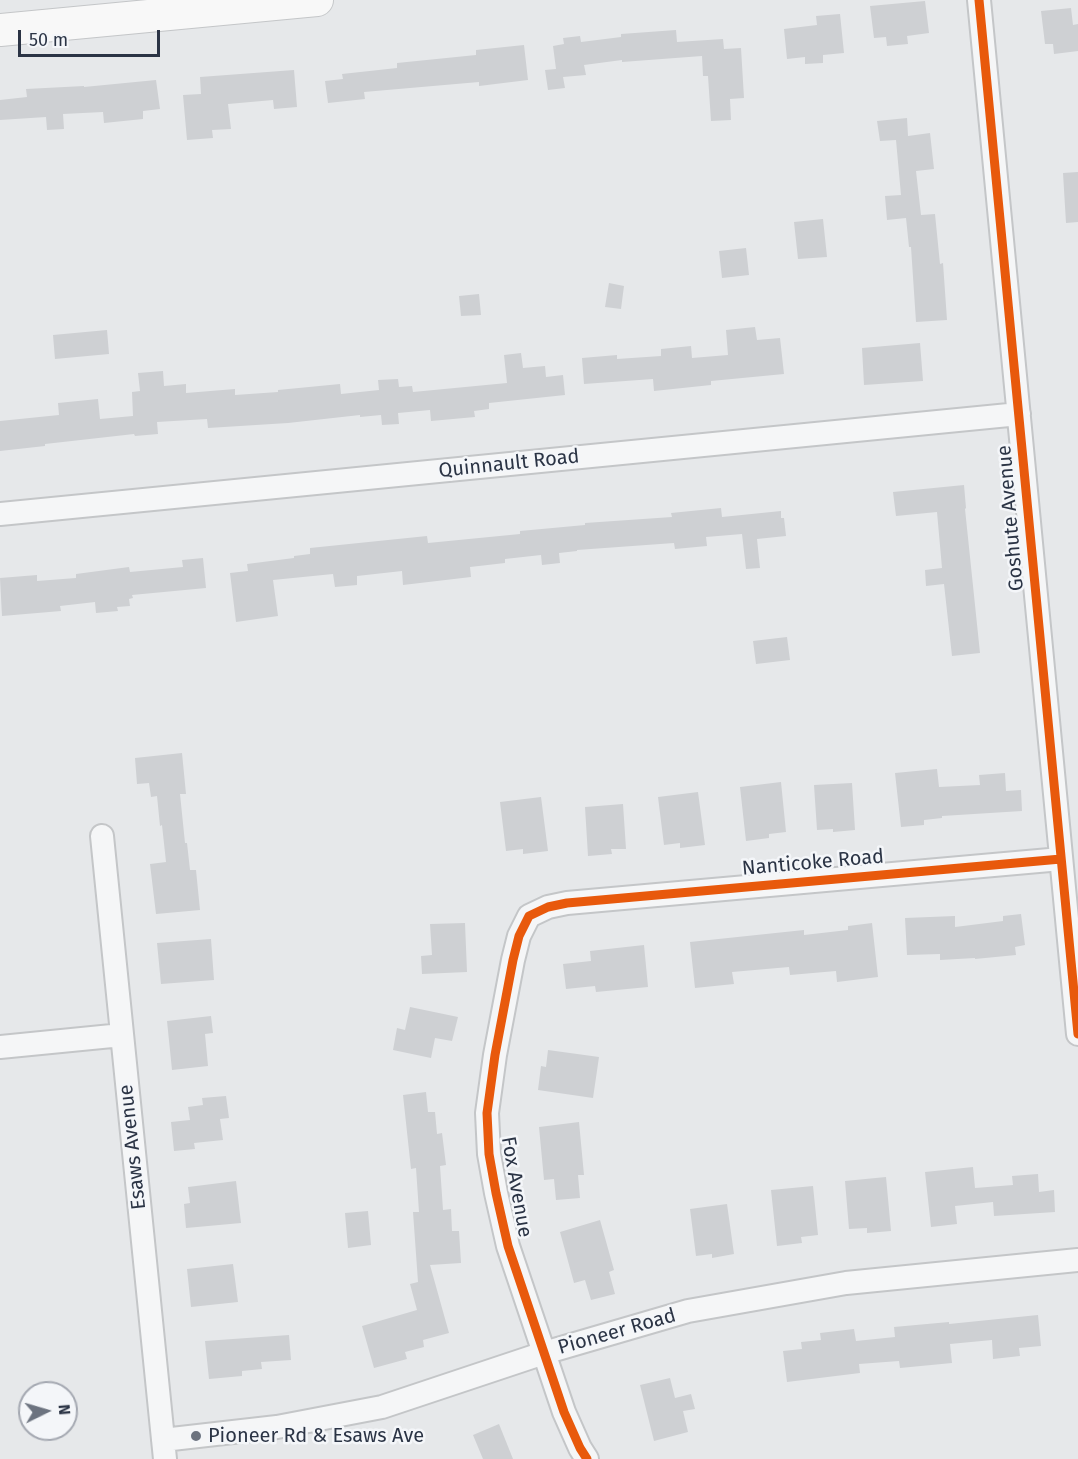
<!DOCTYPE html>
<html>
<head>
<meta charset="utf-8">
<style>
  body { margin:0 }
  #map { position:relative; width:1078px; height:1459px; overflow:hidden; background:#e6e8ea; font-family:"Fira Sans",sans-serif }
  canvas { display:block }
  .north { position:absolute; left:18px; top:1381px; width:60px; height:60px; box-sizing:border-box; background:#f4f6f9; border:2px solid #a4a8b1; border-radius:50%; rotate:85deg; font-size:16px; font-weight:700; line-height:24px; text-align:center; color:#2b3445 }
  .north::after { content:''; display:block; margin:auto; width:21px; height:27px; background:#6c737f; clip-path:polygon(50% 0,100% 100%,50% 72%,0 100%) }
  .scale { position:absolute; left:18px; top:30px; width:142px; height:27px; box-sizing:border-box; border:3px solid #2b3445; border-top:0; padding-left:8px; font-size:18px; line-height:21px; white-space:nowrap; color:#2b3445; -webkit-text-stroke:4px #f4f6f9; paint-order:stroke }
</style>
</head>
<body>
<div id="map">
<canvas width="1078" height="1459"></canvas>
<div class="north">N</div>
<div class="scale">50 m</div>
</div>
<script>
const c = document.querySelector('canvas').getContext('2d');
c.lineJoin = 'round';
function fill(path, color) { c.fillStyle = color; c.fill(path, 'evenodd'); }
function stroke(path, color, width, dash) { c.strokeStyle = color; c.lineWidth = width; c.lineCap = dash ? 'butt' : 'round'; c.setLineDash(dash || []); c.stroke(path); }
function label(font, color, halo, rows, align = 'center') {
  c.font = font + ' "Fira Sans",sans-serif'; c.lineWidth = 5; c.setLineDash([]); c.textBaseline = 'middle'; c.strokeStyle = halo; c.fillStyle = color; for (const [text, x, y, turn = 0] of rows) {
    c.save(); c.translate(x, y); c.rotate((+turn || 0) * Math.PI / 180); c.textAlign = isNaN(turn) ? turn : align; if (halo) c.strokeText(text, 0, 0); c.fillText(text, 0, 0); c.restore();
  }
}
fill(new Path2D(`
  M 925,1 L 929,33 L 907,36 L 908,44 L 887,46 L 886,37 L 874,38 L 870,6 Z
  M 1071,8 L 1073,25 L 1078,24 L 1078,51 L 1054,54 L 1053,44 L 1045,44 L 1041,11 Z
  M 840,14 L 844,53 L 823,55 L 823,63 L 805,64 L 805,57 L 787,59 L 784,29 L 817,25 L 816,16 Z
  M 676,30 L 677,42 L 723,39 L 724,49 L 741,48 L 744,98 L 730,99 L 731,120 L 711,121 L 708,76 L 703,76 L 702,56 L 622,62 L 622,60 L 584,65 L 586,75 L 563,77 L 565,88 L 548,90 L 545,70 L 556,69 L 553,46 L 564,44 L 563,38 L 580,36 L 581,42 L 621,37 L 621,34 Z
  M 524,45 L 528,80 L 479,86 L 479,82 L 364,92 L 365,99 L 328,103 L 325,81 L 343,79 L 342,74 L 397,68 L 397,63 L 476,55 L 476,50 Z
  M 294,70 L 297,107 L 274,109 L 273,100 L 228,104 L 231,129 L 212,130 L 213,138 L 187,140 L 183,95 L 201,94 L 200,77 Z
  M 156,80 L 160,109 L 143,111 L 143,119 L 104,123 L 103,112 L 63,114 L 64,129 L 47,130 L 46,117 L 0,120 L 0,100 L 27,97 L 26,89 L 84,86 L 84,87 Z
  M 907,118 L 908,136 L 930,133 L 934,169 L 916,171 L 921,215 L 935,214 L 940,264 L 943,263 L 947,320 L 916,322 L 911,247 L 909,247 L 906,218 L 887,220 L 885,196 L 901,195 L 896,140 L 880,141 L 877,121 Z
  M 1078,172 L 1078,222 L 1066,223 L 1063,173 Z
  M 823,219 L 827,257 L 798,259 L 794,222 Z
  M 746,248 L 749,275 L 722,278 L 719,251 Z
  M 609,283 L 624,286 L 621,309 L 605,307 Z
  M 479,294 L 481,315 L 461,316 L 459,296 Z
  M 755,327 L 757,340 L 780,338 L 784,374 L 711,381 L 711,385 L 654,391 L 653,379 L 584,384 L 582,358 L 617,355 L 617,359 L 661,356 L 661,349 L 691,346 L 692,358 L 728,355 L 726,330 Z
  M 107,330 L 109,354 L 55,359 L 53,335 Z
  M 920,343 L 923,381 L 864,385 L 862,348 Z
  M 521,353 L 523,368 L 545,366 L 546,377 L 563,375 L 565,395 L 489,403 L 489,409 L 474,411 L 475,417 L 431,421 L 430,410 L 398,413 L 399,424 L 382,425 L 381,415 L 360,417 L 360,415 L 288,423 L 208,428 L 207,419 L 157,422 L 158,434 L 135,436 L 134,434 L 45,444 L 45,446 L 0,451 L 0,421 L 59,415 L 58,403 L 98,399 L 100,419 L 133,416 L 132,392 L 140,391 L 138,373 L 163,371 L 164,386 L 186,384 L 186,393 L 235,389 L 235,395 L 278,392 L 278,390 L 340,384 L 341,394 L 379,390 L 378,380 L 398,379 L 399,387 L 412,386 L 413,392 L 507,383 L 504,355 Z
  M 964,485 L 966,508 L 965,509 L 980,653 L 952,656 L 944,584 L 926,586 L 925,570 L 942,568 L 937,512 L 896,516 L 893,492 Z
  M 721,508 L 722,517 L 781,511 L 781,518 L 784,518 L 786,536 L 757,539 L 760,568 L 746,569 L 742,534 L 706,537 L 707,546 L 675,549 L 674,543 L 577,550 L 577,551 L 559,553 L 560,563 L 542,565 L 541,555 L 505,559 L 505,563 L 470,567 L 471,577 L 403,585 L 402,571 L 357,576 L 357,585 L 335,587 L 333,574 L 273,580 L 278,616 L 236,622 L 230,573 L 248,571 L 247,564 L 294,558 L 294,556 L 310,554 L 310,548 L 427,536 L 428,543 L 520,534 L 520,531 L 585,525 L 585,523 L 672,517 L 671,513 Z
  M 203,558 L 206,588 L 132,595 L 133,598 L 129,599 L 130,606 L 117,607 L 118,611 L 96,613 L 95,602 L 60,606 L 61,611 L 2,616 L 0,578 L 37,575 L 37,581 L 76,578 L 76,574 L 129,567 L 130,572 L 183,567 L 182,560 Z
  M 787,637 L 790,660 L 756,664 L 753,641 Z
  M 182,753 L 186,794 L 180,794 L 185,843 L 187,843 L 190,870 L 196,870 L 200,910 L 156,914 L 150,864 L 166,862 L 162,825 L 160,826 L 157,796 L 151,797 L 149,783 L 137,784 L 135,758 Z
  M 937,769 L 939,787 L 980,785 L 979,775 L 1005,773 L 1006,791 L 1021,790 L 1022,811 L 942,816 L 942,818 L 924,820 L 924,825 L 901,827 L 895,773 Z
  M 781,782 L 786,832 L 769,834 L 769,838 L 746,841 L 740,787 Z
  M 852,783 L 855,830 L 833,832 L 833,829 L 817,830 L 814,785 Z
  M 698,792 L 705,845 L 680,848 L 680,843 L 664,845 L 658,797 Z
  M 541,797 L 548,851 L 523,854 L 523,849 L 506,851 L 500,802 Z
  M 623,804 L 626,849 L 611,849 L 612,854 L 588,856 L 585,807 Z
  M 1021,914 L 1025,945 L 1015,947 L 1016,955 L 975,959 L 975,958 L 940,960 L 940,954 L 907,955 L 905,918 L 955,916 L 955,927 L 1003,921 L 1003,916 Z
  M 465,923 L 467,972 L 422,974 L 421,956 L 432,955 L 430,924 Z
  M 872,923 L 878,977 L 837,982 L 836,971 L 790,975 L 789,967 L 732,972 L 734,984 L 695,988 L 690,942 L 804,930 L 804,935 L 848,930 L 848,926 Z
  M 211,939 L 214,980 L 161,984 L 157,943 Z
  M 644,945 L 648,987 L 596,992 L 595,986 L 566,989 L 563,964 L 591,961 L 590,951 Z
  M 410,1007 L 458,1017 L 452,1041 L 435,1038 L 431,1058 L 393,1050 L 397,1028 L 405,1030 Z
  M 211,1016 L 213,1033 L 205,1034 L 208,1066 L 172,1070 L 167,1021 Z
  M 548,1050 L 599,1057 L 593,1098 L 538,1090 L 541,1066 L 546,1067 Z
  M 426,1092 L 428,1112 L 435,1112 L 437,1134 L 442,1133 L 446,1165 L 440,1166 L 443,1210 L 451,1209 L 452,1231 L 459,1231 L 461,1263 L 430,1265 L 449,1333 L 423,1340 L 424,1347 L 405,1352 L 407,1359 L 374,1368 L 362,1326 L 417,1310 L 410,1284 L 418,1282 L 413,1212 L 419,1212 L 416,1168 L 411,1169 L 403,1095 Z
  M 226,1096 L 229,1118 L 220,1119 L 223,1140 L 194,1143 L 195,1149 L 174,1151 L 171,1122 L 190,1120 L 188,1107 L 203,1105 L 202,1098 Z
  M 579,1122 L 584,1175 L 578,1175 L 580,1198 L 556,1200 L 554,1179 L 544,1180 L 539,1127 Z
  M 973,1167 L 975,1188 L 1013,1185 L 1012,1176 L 1038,1174 L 1039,1192 L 1054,1190 L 1055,1212 L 994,1216 L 993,1202 L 955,1206 L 957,1224 L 931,1227 L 925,1172 Z
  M 886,1177 L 891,1231 L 867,1233 L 867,1228 L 849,1229 L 845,1181 Z
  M 236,1181 L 241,1223 L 186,1228 L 184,1204 L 190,1203 L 188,1187 Z
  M 813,1186 L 818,1235 L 801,1237 L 802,1243 L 777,1246 L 771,1190 Z
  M 727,1204 L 734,1254 L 712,1258 L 712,1254 L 696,1256 L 690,1209 Z
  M 368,1211 L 371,1245 L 348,1248 L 345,1213 Z
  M 600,1220 L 614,1270 L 609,1272 L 615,1294 L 591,1300 L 585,1280 L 574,1283 L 560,1232 Z
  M 233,1264 L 238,1302 L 191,1307 L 187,1269 Z
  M 1038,1315 L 1041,1346 L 1019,1348 L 1020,1356 L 993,1359 L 992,1340 L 950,1344 L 952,1363 L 900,1368 L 899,1361 L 859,1364 L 860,1373 L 787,1382 L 783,1351 L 802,1349 L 801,1342 L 821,1340 L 820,1333 L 854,1329 L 856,1341 L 895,1337 L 894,1327 L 949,1322 L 949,1324 Z
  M 289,1335 L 291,1360 L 261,1362 L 262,1369 L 242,1371 L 242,1376 L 209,1379 L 205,1341 Z
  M 670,1378 L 675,1398 L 691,1394 L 695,1409 L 683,1411 L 688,1432 L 654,1441 L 640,1385 Z
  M 499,1424 L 513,1459 L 483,1459 L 473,1435 Z`), '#ced0d3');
const street = new Path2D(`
  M 979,0 L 1078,1034
  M 0,514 L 1019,414
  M 102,836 L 165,1459
  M 0,1047 L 122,1035
  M 163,1440 L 277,1427 L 382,1407 L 544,1353 L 688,1311 L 846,1283 L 1078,1260
  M 587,1459 L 580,1448 L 564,1412 L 508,1246 L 496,1193 L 489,1154 L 487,1113 L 495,1055 L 513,960 L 519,936 L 529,916 L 548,907 L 567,903 L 1061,859`);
const secondary = new Path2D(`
  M 0,30 L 317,0`);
stroke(street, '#c4c6c8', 26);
stroke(secondary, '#c4c6c8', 34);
stroke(street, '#f5f6f7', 22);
stroke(secondary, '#f8f8f8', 32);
stroke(new Path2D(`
  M 979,0 L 1078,1034
  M 587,1459 L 580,1448 L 564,1412 L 508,1246 L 496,1193 L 489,1154 L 487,1113 L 495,1055 L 513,960 L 519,936 L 529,916 L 548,907 L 567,903 L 1061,859`), '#e8590c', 9);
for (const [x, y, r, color] of [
  [196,1436,6,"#6c737f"]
]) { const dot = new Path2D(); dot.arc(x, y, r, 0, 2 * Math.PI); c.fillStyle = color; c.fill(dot); stroke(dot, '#f4f6f9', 2); }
label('20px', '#2b3445', '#f4f6f9', [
  ["Quinnault Road",509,464,-6],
  ["Goshute Avenue",1011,518,-95],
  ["Nanticoke Road",813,863,-5],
  ["Esaws Avenue",133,1147,-96],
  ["Fox Avenue",516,1187,80],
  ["Pioneer Road",617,1332,-16]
]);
label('20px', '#2b3445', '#f4f6f9', [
  ["Pioneer Rd & Esaws Ave",208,1436]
], 'left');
</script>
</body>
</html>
